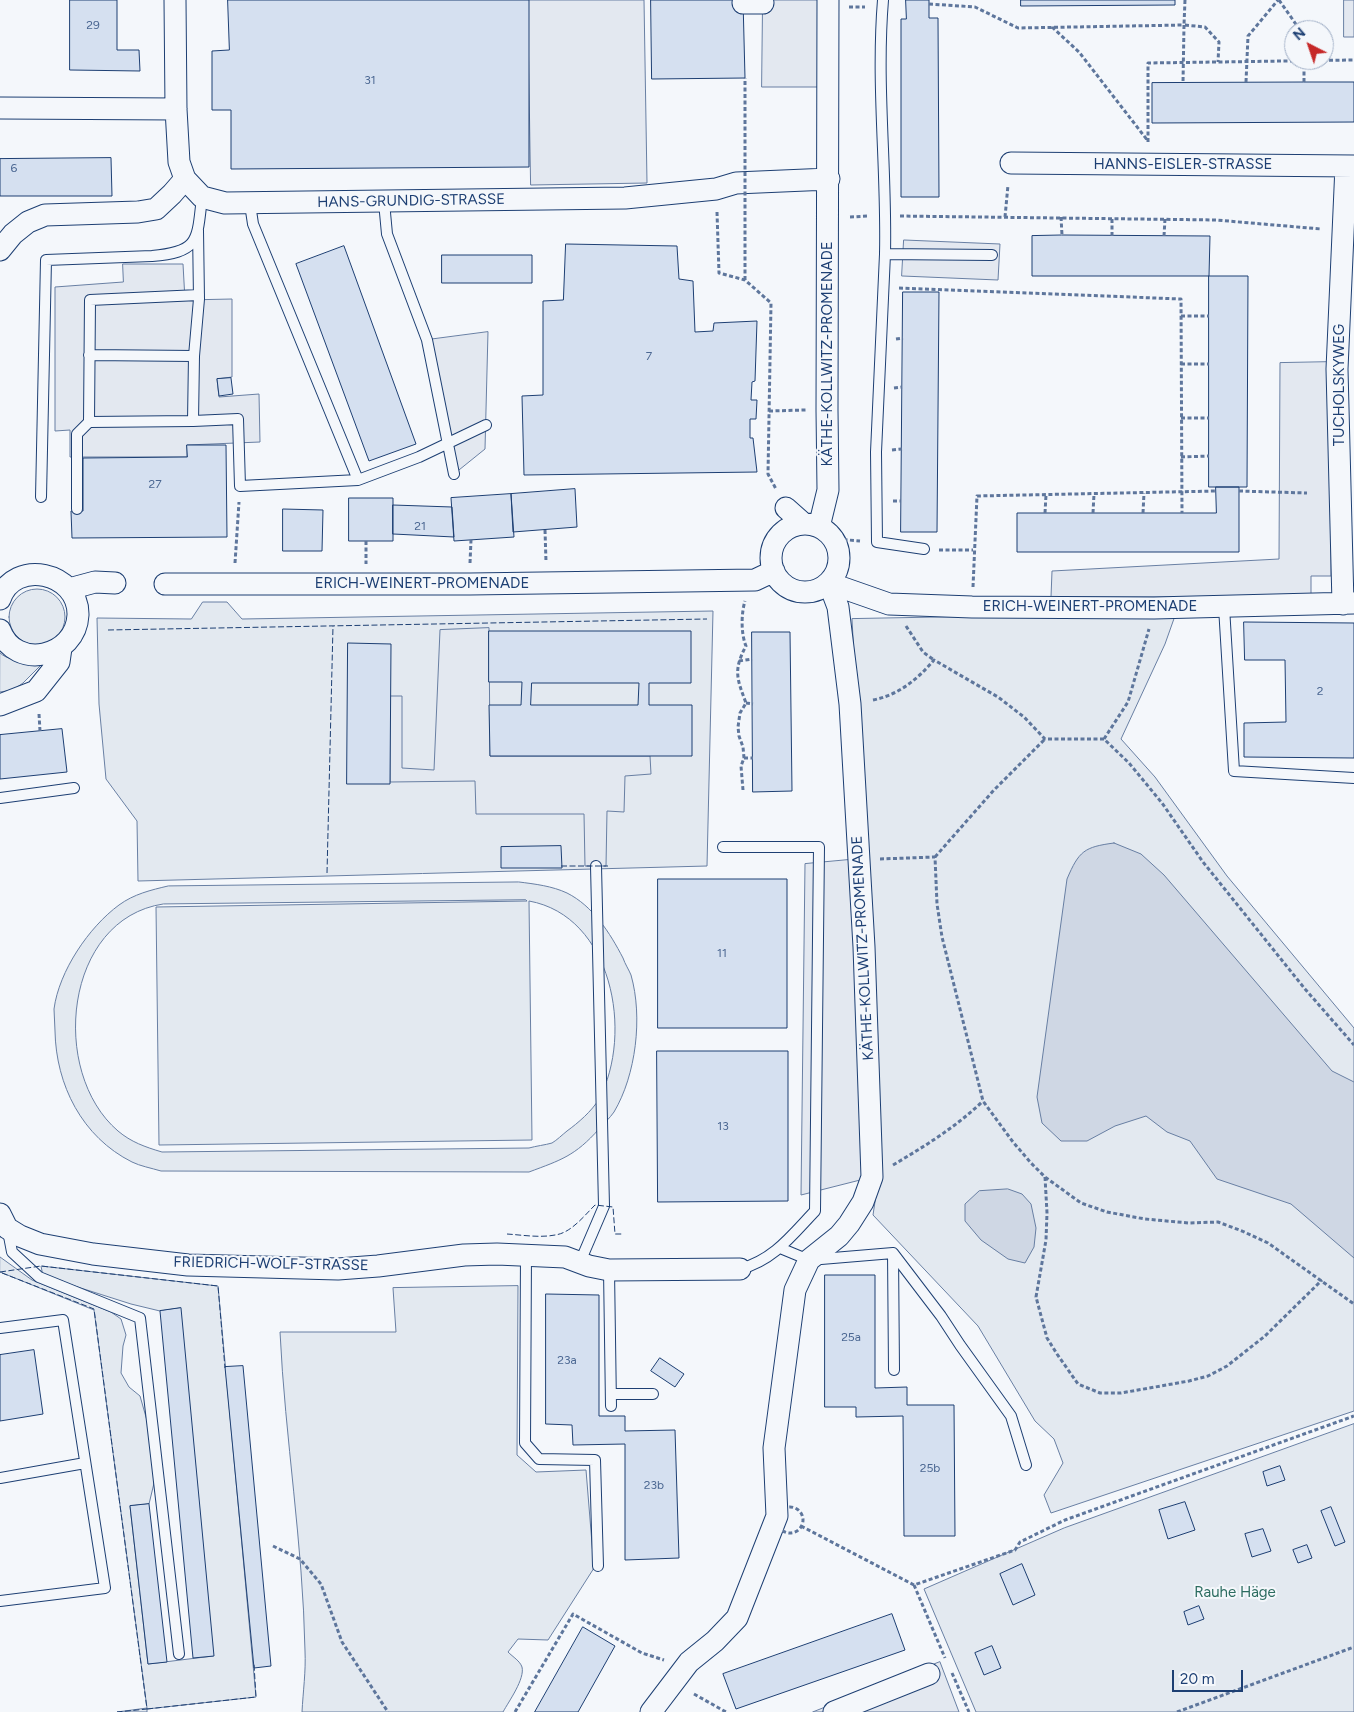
<!DOCTYPE html>
<html>
<head>
<meta charset="utf-8">
<style>
  body { margin:0 }
  #map { position:relative; width:1354px; height:1712px; overflow:hidden; background:#f4f7fb; font-family:Figtree,sans-serif }
  canvas { display:block }
  .north { position:absolute; left:1284px; top:20px; width:50px; height:50px; box-sizing:border-box; background:#f4f7fb; border:1px solid #9eadc5; border-radius:50%; rotate:319deg; font-size:14px; font-weight:700; line-height:20px; text-align:center; color:#1d3f73 }
  .north::after { content:''; display:block; margin:auto; width:18px; height:22px; background:#c62828; clip-path:polygon(50% 0,100% 100%,50% 72%,0 100%) }
  .scale { position:absolute; left:1172px; top:1670px; width:71px; height:22px; box-sizing:border-box; border:2px solid #1d3f73; border-top:0; padding-left:6px; font-size:15px; line-height:18px; white-space:nowrap; color:#1d3f73; -webkit-text-stroke:4px #f4f7fb; paint-order:stroke }
</style>
</head>
<body>
<div id="map">
<canvas width="1354" height="1712"></canvas>
<div class="north">N</div>
<div class="scale">20 m</div>
</div>
<script>
const c = document.querySelector('canvas').getContext('2d');
c.lineJoin = 'round';
function fill(path, color) { c.fillStyle = color; c.fill(path, 'evenodd'); }
function stroke(path, color, width, dash) { c.strokeStyle = color; c.lineWidth = width; c.lineCap = dash ? 'butt' : 'round'; c.setLineDash(dash || []); c.stroke(path); }
function label(font, color, halo, rows, align = 'center') {
  c.font = font + ' Figtree,sans-serif'; c.lineWidth = 4; c.setLineDash([]); c.textBaseline = 'middle'; c.strokeStyle = halo; c.fillStyle = color; for (const [text, x, y, turn = 0] of rows) {
    c.save(); c.translate(x, y); c.rotate((+turn || 0) * Math.PI / 180); c.textAlign = isNaN(turn) ? turn : align; if (halo) c.strokeText(text, 0, 0); c.fillText(text, 0, 0); c.restore();
  }
}
const green = new Path2D(`
  M9 617a28 28 0 1 1 56 0a28 28 0 1 1-56 0Z
  M 203,602 L 227,602 L 242,619 L 713,611 L 707,866 L 138,881 L 137,821 L 106,779 L 99,704 L 97,618 L 191,619 Z
  M 1176,613 L 1165,644 L 1121,739 L 1155,777 L 1227,876 L 1354,1028 L 1354,1411 L 1051,1513 L 1044,1495 L 1063,1463 L 1054,1439 L 1035,1421 L 978,1326 L 873,1215 L 881,1162 L 852,619 Z
  M 0,653 C 13,665 35,657 51,655 L 23,683 L 13,690 L 0,692 Z
  M 519,882 C 535,884 552,886 567,893 C 593,906 610,933 623,958 C 625,964 629,970 631,975 C 643,1017 636,1075 614,1112 C 610,1118 603,1124 599,1129 C 575,1156 561,1160 529,1172 L 161,1171 C 151,1168 140,1166 132,1162 C 82,1137 56,1085 55,1031 C 55,1024 54,1016 54,1009 C 59,971 89,927 119,905 C 134,894 151,890 168,886 ZM 526,900 L 527,901 L 156,907 L 159,1145 L 532,1140 L 529,901 C 612,916 634,1033 599,1099 C 592,1111 578,1123 567,1131 C 562,1135 557,1140 552,1143 C 545,1145 536,1146 529,1148 L 162,1152 C 145,1147 131,1142 118,1131 C 49,1072 64,919 163,904 Z
  M 0,1257 L 32,1280 L 111,1312 L 121,1319 L 126,1335 L 123,1346 L 121,1373 L 129,1387 L 140,1396 L 150,1431 L 155,1479 L 149,1504 L 130,1506 L 148,1664 L 213,1656 L 180,1308 L 160,1311 L 131,1304 L 43,1276 L 41,1266 L 218,1286 L 256,1697 L 147,1709 L 147,1712 L 117,1712 L 147,1708 L 94,1310 L 0,1272 Z
  M 518,1286 L 517,1455 L 536,1472 L 586,1470 L 594,1568 L 548,1640 L 518,1639 L 508,1652 C 513,1657 520,1661 522,1667 C 525,1679 509,1701 503,1712 L 302,1712 C 303,1692 306,1671 305,1651 C 303,1544 285,1438 280,1332 L 396,1332 L 393,1288 Z
  M 1354,1424 L 1354,1712 L 976,1712 L 924,1589 L 1064,1528 Z`);
fill(green, '#e3e9f0');
stroke(green, '#687fa3', 1);
const parking = new Path2D(`
  M 528,0 L 644,0 L 647,183 L 531,185 Z
  M 763,0 L 829,0 L 829,87 L 762,87 Z
  M 1344,0 L 1354,0 L 1354,37 L 1344,37 Z
  M 904,240 L 1000,244 L 998,280 L 902,276 Z
  M 123,264 L 183,264 L 185,300 L 232,299 L 232,377 L 217,379 L 219,397 L 259,394 L 260,442 L 187,445 L 187,457 L 70,457 L 70,430 L 55,431 L 55,287 L 123,282 Z
  M 488,332 L 485,449 L 454,474 L 427,340 Z
  M 1332,362 L 1331,576 L 1311,576 L 1311,597 L 1051,597 L 1052,571 L 1279,559 L 1280,363 Z
  M 489,628 L 490,756 L 650,756 L 651,774 L 625,776 L 624,812 L 607,811 L 606,866 L 585,866 L 584,814 L 476,814 L 475,781 L 390,782 L 390,696 L 402,696 L 402,768 L 434,770 L 440,630 Z
  M 859,859 L 872,1177 L 801,1195 L 805,864 Z
  M 940,1662 L 959,1712 L 813,1712 Z`);
fill(parking, '#e3e8f0');
stroke(parking, '#687fa3', 1);
const water = new Path2D(`
  M 1114,843 L 1141,854 L 1164,875 L 1332,1071 L 1354,1082 L 1354,1258 L 1291,1204 L 1217,1179 L 1190,1141 L 1167,1132 L 1146,1116 L 1115,1126 L 1087,1141 L 1061,1141 L 1042,1123 L 1037,1097 L 1067,879 C 1079,851 1084,847 1114,843 Z
  M 1008,1189 L 1022,1194 L 1031,1204 L 1036,1228 L 1034,1247 L 1025,1263 L 1008,1259 L 981,1240 L 965,1221 L 965,1204 L 979,1191 Z`);
fill(water, '#cfd7e4');
stroke(water, '#687fa3', 1);
const building = new Path2D(`
  M 70,0 L 117,0 L 117,50 L 139,50 L 140,71 L 70,70 Z
  M 228,0 L 529,0 L 529,167 L 231,169 L 231,110 L 212,110 L 212,51 L 229,50 Z
  M 651,0 L 743,0 L 745,78 L 652,79 Z
  M 906,0 L 929,0 L 929,18 L 938,18 L 939,197 L 901,197 L 901,19 L 906,19 Z
  M 1021,0 L 1175,0 L 1175,5 L 1021,6 Z
  M 1304,82 L 1354,82 L 1354,122 L 1152,123 L 1152,83 Z
  M 111,158 L 112,196 L 0,196 L 0,159 Z
  M 1062,235 L 1210,236 L 1209,276 L 1032,276 L 1032,236 Z
  M 566,244 L 677,246 L 679,279 L 693,281 L 695,332 L 713,331 L 714,323 L 757,321 L 755,381 L 752,382 L 751,400 L 757,400 L 756,419 L 750,419 L 750,438 L 753,438 L 757,472 L 524,475 L 522,396 L 543,395 L 543,301 L 563,300 Z
  M 344,246 L 416,444 L 369,461 L 296,264 Z
  M 442,255 L 532,255 L 532,283 L 442,283 Z
  M 1209,276 L 1248,276 L 1247,487 L 1209,487 Z
  M 903,292 L 939,292 L 937,532 L 901,532 Z
  M 231,378 L 233,394 L 219,396 L 217,379 Z
  M 187,445 L 226,445 L 227,537 L 72,538 L 71,511 L 83,511 L 83,458 L 187,457 Z
  M 1216,487 L 1239,487 L 1239,552 L 1017,552 L 1017,513 L 1216,513 Z
  M 575,489 L 577,527 L 513,532 L 511,494 Z
  M 511,494 L 514,537 L 454,541 L 451,498 Z
  M 349,498 L 393,498 L 393,541 L 349,541 Z
  M 393,505 L 452,507 L 454,537 L 393,534 Z
  M 283,509 L 323,510 L 322,551 L 283,551 Z
  M 1244,622 L 1354,623 L 1354,758 L 1244,757 L 1244,723 L 1286,722 L 1285,660 L 1245,660 Z
  M 489,631 L 691,631 L 691,683 L 649,683 L 649,705 L 692,705 L 692,756 L 490,756 L 489,705 L 521,705 L 522,682 L 489,682 ZM 532,683 L 639,683 L 638,705 L 531,705 Z
  M 752,632 L 790,632 L 792,791 L 753,792 Z
  M 348,643 L 391,644 L 390,784 L 347,784 Z
  M 62,729 L 67,772 L 0,779 L 0,735 Z
  M 561,846 L 562,868 L 501,868 L 501,847 Z
  M 658,879 L 787,879 L 787,1028 L 658,1028 Z
  M 657,1051 L 788,1051 L 788,1201 L 658,1202 Z
  M 825,1275 L 875,1275 L 875,1388 L 907,1387 L 907,1405 L 954,1405 L 955,1536 L 904,1536 L 903,1416 L 856,1417 L 856,1407 L 825,1407 Z
  M 546,1294 L 599,1295 L 599,1416 L 625,1416 L 625,1431 L 675,1430 L 679,1558 L 625,1560 L 625,1444 L 573,1445 L 572,1425 L 546,1424 Z
  M 181,1308 L 214,1656 L 193,1658 L 160,1311 Z
  M 34,1350 L 43,1414 L 0,1421 L 0,1355 Z
  M 660,1358 L 684,1374 L 675,1387 L 651,1371 Z
  M 243,1366 L 271,1666 L 254,1668 L 225,1367 Z
  M 1280,1466 L 1285,1480 L 1267,1486 L 1263,1472 Z
  M 1185,1502 L 1195,1530 L 1168,1539 L 1159,1510 Z
  M 149,1504 L 167,1662 L 148,1664 L 130,1506 Z
  M 1331,1507 L 1345,1542 L 1335,1546 L 1321,1511 Z
  M 1263,1529 L 1271,1551 L 1252,1557 L 1245,1534 Z
  M 1307,1545 L 1312,1558 L 1298,1563 L 1293,1550 Z
  M 1022,1564 L 1035,1595 L 1013,1605 L 1000,1574 Z
  M 1199,1606 L 1204,1619 L 1188,1625 L 1184,1612 Z
  M 892,1614 L 905,1650 L 736,1709 L 723,1674 Z
  M 583,1627 L 615,1646 L 578,1712 L 535,1712 Z
  M 992,1646 L 1001,1668 L 984,1675 L 975,1653 Z`);
fill(building, '#d5e0f0');
stroke(building, '#1d3f73', 1);
const lane = new Path2D(`
  M 883,0 C 876,85 887,170 885,254
  M 384,202 L 387,234 L 427,340 L 454,474
  M 250,204 L 253,224 L 358,480
  M 198,230 L 199,299 L 194,356 L 193,421 L 238,419 L 240,486 L 358,480 L 419,457 L 486,425
  M 89,355 L 194,356
  M 89,422 L 193,421
  M 41,497 L 46,260 L 152,256 C 200,252 197,240 202,197
  M 77,509 L 77,434 L 89,422 L 90,300 L 199,295
  M 924,549 L 877,542 L 876,452 L 885,254 L 992,255
  M 1224,607 L 1234,771 L 1354,778
  M 0,798 L 74,788
  M 723,847 L 819,847 L 815,1211 C 792,1235 774,1260 740,1269
  M 8,1231 L 12,1252 L 39,1277 L 140,1318 L 179,1654
  M 780,1248 L 809,1260 L 893,1253
  M 893,1253 L 941,1316 L 960,1345 L 1011,1416 L 1026,1465
  M 893,1253 L 894,1370
  M 526,1254 L 525,1443 L 539,1459 L 595,1460 L 598,1566
  M 580,1262 L 604,1206 L 596,866
  M 609,1270 L 611,1406
  M 0,1328 L 63,1320 L 105,1588 L 0,1601
  M 611,1394 L 653,1394
  M 0,1478 L 85,1463`);
const street = new Path2D(`
  M 175,0 L 176,109 L 179,162 L 185,179 L 202,197 L 225,203 L 625,198 L 716,189 L 736,183 L 829,179
  M 743,3 L 763,3
  M 0,108 L 176,109
  M 1011,163 L 1354,166
  M 0,250 L 13,234 L 28,222 L 45,215 L 138,212 L 156,209 L 172,194 L 185,179
  M 786,508 L 804,524
  M771 558a34 34 0 1 1 68 0a34 34 0 1 1-68 0Z
  M 819,527 L 828,490 L 827,410 L 828,0
  M 829,583 L 889,604 L 972,607 L 1154,608 L 1354,603
  M 165,584 L 470,584 L 755,580 L 774,571
  M 69,589 L 95,582 L 115,583
  M 0,599 C 14,558 79,572 78,615 C 76,658 15,671 0,630
  M 1343,604 L 1337,369 L 1346,166
  M 0,705 L 36,691 L 59,662 L 61,648
  M 0,1214 L 7,1228 L 20,1236 L 40,1244 L 93,1254 L 188,1265 L 338,1269 L 378,1266 L 464,1255 L 497,1254 L 565,1257 L 589,1266 L 609,1270 L 740,1269
  M 651,1712 L 689,1662 L 715,1641 L 737,1618 L 777,1516 L 774,1448 L 795,1290 L 809,1260 L 839,1236 L 849,1224 L 863,1202 L 872,1177 L 864,947 L 850,704 L 838,607 L 829,583
  M 834,1712 L 929,1674`);
stroke(lane, '#1d3f73', 12);
stroke(street, '#1d3f73', 23);
stroke(new Path2D(`
  M 1185,0 L 1184,25 L 1205,27 L 1219,42 L 1218,62
  M 1279,0 L 1300,30
  M 929,4 L 975,7 L 1018,28 L 1184,25 L 1183,83
  M 849,7 L 865,7
  M 1052,27 L 1079,52 L 1148,141
  M 1246,82 L 1248,36 L 1278,0
  M 1304,82 L 1304,60
  M 1148,142 L 1148,63 L 1354,60
  M 717,212 L 719,273 L 745,280 L 771,303 L 768,474 L 776,489
  M 900,216 L 1216,220 L 1321,229
  M 850,217 L 869,216
  M 1005,217 L 1008,185
  M 1061,217 L 1062,235
  M 1112,219 L 1112,236
  M 1164,236 L 1165,219
  M 899,288 L 1181,299 L 1182,513
  M 1181,316 L 1209,316
  M 896,339 L 903,338
  M 1181,364 L 1209,364
  M 894,388 L 902,387
  M 769,411 L 806,410
  M 1181,418 L 1209,418
  M 892,450 L 902,449
  M 1181,457 L 1209,456
  M 1239,491 L 1307,493
  M 893,501 L 901,501
  M 1045,513 L 1046,495
  M 1093,513 L 1094,494
  M 1143,513 L 1144,493
  M 545,530 L 546,562
  M 837,539 L 860,541
  M 366,541 L 366,564
  M 939,550 L 973,550
  M 235,563 L 239,502
  M 470,563 L 471,540
  M 973,587 L 977,496 L 1216,491
  M 906,626 L 923,652 L 934,660
  M 739,661 L 752,659
  M 873,700 C 898,695 917,680 934,660 L 998,697 L 1024,717 L 1045,739 L 1104,739 L 1129,763 L 1162,803 L 1203,862 L 1305,989 L 1354,1045
  M 746,703 L 753,704
  M 39,714 L 40,731
  M 1104,739 L 1128,702 L 1149,629
  M 744,758 L 753,758
  M 743,790 L 741,766 L 744,758 L 743,747 L 739,736 L 738,727 L 740,713 L 746,703 C 737,679 733,670 746,646 C 741,634 741,614 745,601
  M 935,857 L 994,790 L 1045,739
  M 880,859 L 935,857 L 937,904 L 942,937 L 983,1101 L 1013,1142 L 1031,1163 L 1045,1177 L 1081,1203 L 1107,1212 L 1145,1219 L 1189,1223 L 1218,1222 L 1242,1231 L 1268,1243 L 1354,1304
  M 893,1165 C 925,1146 956,1127 983,1101
  M 1045,1177 L 1047,1213 L 1046,1240 L 1036,1297 L 1047,1338 L 1057,1354 L 1078,1384 L 1100,1393 L 1121,1393 L 1189,1381 L 1208,1376 L 1227,1366 L 1265,1336 L 1322,1280
  M777 1520a13 13 0 1 1 26 0a13 13 0 1 1-26 0Z
  M 801,1526 L 914,1585 L 1015,1550 L 1020,1542 L 1065,1520 L 1354,1416
  M 273,1546 L 300,1559 L 321,1584 L 342,1642 L 388,1712
  M 914,1585 L 945,1658
  M 952,1673 L 969,1712
  M 694,1694 L 726,1712
  M 515,1712 L 573,1614 L 642,1653 L 664,1660
  M 1177,1712 L 1354,1647`), '#5e769c', 3, [4, 2.5]);
stroke(lane, '#f4f7fb', 10);
stroke(street, '#f4f7fb', 21);
stroke(new Path2D(`
  M 745,280 L 745,78`), '#5e769c', 3, [4, 2.5]);
stroke(new Path2D(`
  M 108,630 L 707,619
  M 561,866 L 608,866
  M 327,873 L 333,626
  M 507,1234 C 522,1235 540,1238 555,1235 C 571,1233 584,1216 595,1205 L 613,1207 L 615,1234 L 622,1234
  M 0,1272 L 41,1266 L 218,1286 L 225,1368
  M 2,1273 L 94,1309 L 147,1709 L 117,1712
  M 147,1709 L 256,1697 L 254,1664`), '#1d3f73', 1, [6, 2.5]);
label('12px', '#4b6792', null, [
  ["29",93,25],
  ["31",370,80],
  ["6",14,168],
  ["7",649,356],
  ["27",155,484],
  ["21",420,526],
  ["2",1320,691],
  ["11",722,953],
  ["13",723,1126],
  ["25a",851,1337],
  ["23a",567,1360],
  ["25b",930,1468],
  ["23b",654,1485]
]);
label('15px', '#1d3f73', '#f4f7fb', [
  ["HANNS-EISLER-STRASSE",1183,165],
  ["HANS-GRUNDIG-STRASSE",411,201,-1],
  ["KÄTHE-KOLLWITZ-PROMENADE",828,354,-90],
  ["TUCHOLSKYWEG",1340,385,-90],
  ["ERICH-WEINERT-PROMENADE",422,584],
  ["ERICH-WEINERT-PROMENADE",1090,607],
  ["KÄTHE-KOLLWITZ-PROMENADE",863,948,-93],
  ["FRIEDRICH-WOLF-STRASSE",271,1264,1]
]);
label('15px', '#2c6c60', '#f4f7fb', [
  ["Rauhe Häge",1235,1593]
]);
</script>
</body>
</html>
